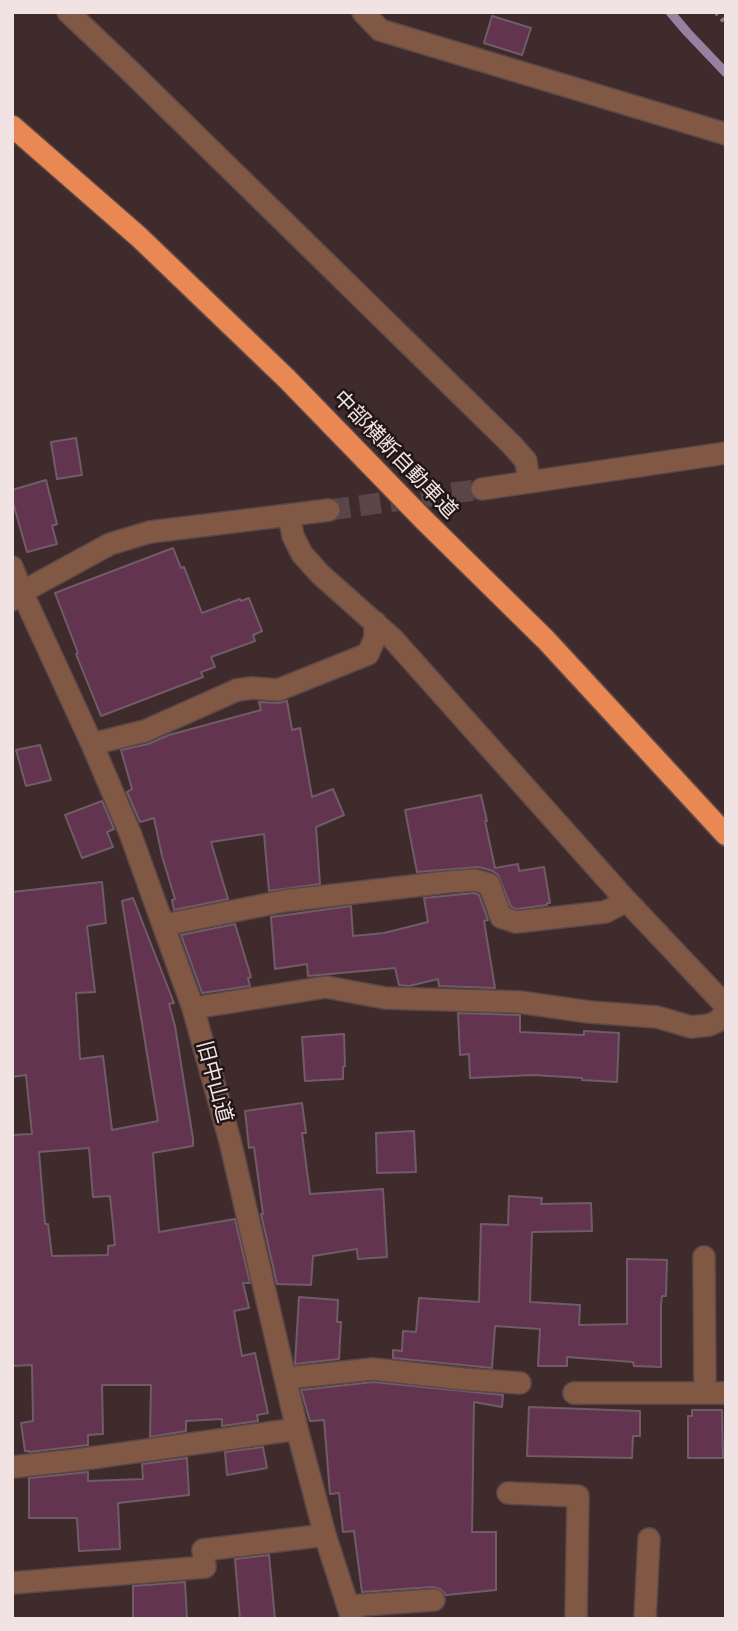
<!DOCTYPE html>
<html>
<head>
<meta charset="utf-8">
<style>
  body { margin:0 }
  #map { position:relative; width:738px; height:1631px; overflow:hidden; background:#402b2c; font-family:Karla,sans-serif }
  canvas { display:block }
  .frame { position:absolute; inset:0; border:14px solid #f1e2e3; pointer-events:none }
</style>
</head>
<body>
<div id="map">
<canvas width="738" height="1631"></canvas>
<div class="frame"></div>
</div>
<script>
const c = document.querySelector('canvas').getContext('2d');
c.lineJoin = 'round';
function stroke(path, color, width, dash) { c.strokeStyle = color; c.lineWidth = width; c.lineCap = dash ? 'butt' : 'round'; c.setLineDash(dash || []); c.stroke(path); }
function fill(path, color) { c.fillStyle = color; c.fill(path, 'evenodd'); }
function label(font, color, halo, rows, align = 'center') {
  c.font = font + ' Karla,"Noto Sans JP",sans-serif'; c.lineWidth = 5; c.setLineDash([]); c.textBaseline = 'middle'; c.strokeStyle = halo; c.fillStyle = color; for (const [text, x, y, turn = 0] of rows) {
    c.save(); c.translate(x, y); c.rotate((+turn || 0) * Math.PI / 180); c.textAlign = isNaN(turn) ? turn : align; if (halo) c.strokeText(text, 0, 0); c.fillText(text, 0, 0); c.restore();
  }
}
stroke(new Path2D(`
  M 670,12 L 687,32 L 726,73`), '#9880a0', 9);
const building = new Path2D(`
  M 492,16 L 531,28 L 522,55 L 484,43 Z
  M 76,438 L 82,475 L 57,479 L 51,442 Z
  M 46,480 L 57,524 L 52,526 L 57,544 L 27,552 L 12,499 L 12,490 Z
  M 173,548 L 181,568 L 184,567 L 202,613 L 240,599 L 241,601 L 249,598 L 262,631 L 253,635 L 255,641 L 211,657 L 215,667 L 201,672 L 203,677 L 101,716 L 76,654 L 78,653 L 55,593 Z
  M 287,701 L 292,730 L 300,728 L 312,797 L 333,789 L 344,815 L 316,827 L 320,884 L 269,891 L 264,834 L 211,842 L 228,899 L 174,910 L 172,900 L 175,899 L 162,856 L 154,818 L 140,822 L 127,792 L 132,789 L 121,750 L 148,744 L 169,735 L 261,710 L 259,702 L 278,703 Z
  M 40,745 L 51,780 L 26,786 L 16,750 Z
  M 481,795 L 487,821 L 485,821 L 495,868 L 518,864 L 519,871 L 544,867 L 550,903 L 547,903 L 547,905 L 517,909 L 511,907 L 498,875 L 493,871 L 479,867 L 417,872 L 405,810 Z
  M 102,801 L 114,829 L 107,832 L 113,847 L 82,858 L 65,815 Z
  M 102,882 L 106,923 L 87,926 L 95,992 L 76,993 L 80,1059 L 103,1056 L 112,1130 L 158,1121 L 122,901 L 133,898 L 174,1003 L 169,1004 L 175,1026 L 193,1139 L 193,1146 L 153,1153 L 159,1232 L 235,1219 L 250,1283 L 243,1283 L 249,1308 L 234,1311 L 242,1356 L 255,1353 L 268,1413 L 257,1415 L 258,1421 L 222,1426 L 222,1419 L 186,1421 L 186,1431 L 150,1437 L 151,1385 L 102,1385 L 103,1434 L 88,1435 L 88,1445 L 29,1452 L 29,1451 L 25,1451 L 21,1423 L 33,1421 L 32,1365 L 12,1366 L 12,1135 L 32,1134 L 26,1075 L 12,1077 L 12,892 ZM 89,1148 L 93,1197 L 110,1196 L 115,1245 L 108,1246 L 108,1255 L 52,1256 L 48,1224 L 45,1224 L 39,1152 Z
  M 474,893 L 479,895 L 488,920 L 484,921 L 495,988 L 439,986 L 438,979 L 409,986 L 399,985 L 395,968 L 308,976 L 307,964 L 275,969 L 271,917 L 351,906 L 353,936 L 384,933 L 428,922 L 424,898 Z
  M 235,924 L 251,977 L 248,978 L 250,986 L 202,993 L 181,935 Z
  M 458,1013 L 520,1015 L 520,1032 L 584,1035 L 584,1031 L 619,1033 L 617,1082 L 582,1080 L 582,1078 L 533,1075 L 470,1078 L 469,1054 L 460,1055 Z
  M 344,1034 L 345,1066 L 343,1067 L 343,1079 L 305,1081 L 302,1037 Z
  M 302,1103 L 306,1133 L 302,1133 L 310,1194 L 383,1189 L 387,1257 L 358,1259 L 357,1249 L 313,1256 L 311,1285 L 277,1284 L 261,1214 L 263,1214 L 254,1147 L 249,1148 L 245,1111 Z
  M 414,1131 L 416,1172 L 377,1173 L 376,1133 Z
  M 509,1196 L 542,1198 L 541,1204 L 591,1203 L 592,1231 L 532,1232 L 530,1302 L 580,1305 L 579,1325 L 627,1324 L 627,1259 L 667,1260 L 666,1296 L 662,1296 L 661,1305 L 661,1367 L 634,1366 L 633,1362 L 567,1357 L 567,1366 L 538,1366 L 540,1329 L 495,1326 L 492,1368 L 393,1358 L 393,1350 L 402,1351 L 403,1331 L 416,1332 L 419,1298 L 479,1302 L 481,1224 L 508,1225 Z
  M 299,1297 L 338,1300 L 337,1322 L 341,1322 L 339,1359 L 295,1364 Z
  M 373,1382 L 503,1395 L 502,1407 L 474,1402 L 472,1532 L 496,1532 L 496,1590 L 446,1595 L 440,1589 L 433,1587 L 362,1592 L 354,1531 L 343,1532 L 339,1493 L 330,1494 L 324,1420 L 310,1421 L 301,1390 Z
  M 529,1407 L 640,1411 L 640,1436 L 633,1436 L 632,1458 L 527,1456 Z
  M 692,1410 L 722,1410 L 723,1458 L 688,1458 L 688,1416 L 692,1416 Z
  M 263,1447 L 267,1468 L 227,1475 L 225,1452 Z
  M 187,1458 L 189,1495 L 118,1503 L 120,1549 L 79,1551 L 77,1518 L 29,1518 L 29,1478 L 88,1472 L 88,1481 L 143,1479 L 142,1464 Z
  M 269,1555 L 275,1619 L 240,1619 L 235,1559 Z
  M 185,1582 L 187,1619 L 133,1619 L 133,1586 Z`);
fill(building, '#623450');
stroke(building, '#705c67', 2);
stroke(new Path2D(`
  M 329,510 L 482,489`), '#5b4647', 21, [21, 10]);
const minor = new Path2D(`
  M 68,12 L 126,67 L 512,445 L 526,461 L 529,482
  M 363,12 L 380,30 L 726,134
  M 482,489 L 726,453
  M 289,515 L 329,510
  M 12,567 L 22,592 L 92,744 L 130,833 L 193,1008 L 230,1141 L 297,1429 L 325,1535 L 352,1619
  M 12,600 L 22,592 L 110,544 L 150,532 L 289,515 L 293,536 L 302,554 L 320,574 L 393,639 L 624,898 L 726,1006
  M 92,744 L 145,731 L 237,690 L 252,688 L 278,690 L 368,654 L 375,638 L 375,622
  M 164,925 L 284,901 L 447,882 L 475,880 L 489,884 L 501,917 L 516,922 L 605,912 L 617,906 L 624,898
  M 193,1008 L 326,987 L 385,998 L 519,1002 L 589,1012 L 657,1017 L 691,1027 L 709,1025 L 718,1021 L 726,1011
  M 704,1257 L 705,1393
  M 287,1378 L 373,1369 L 464,1379 L 520,1383
  M 574,1393 L 726,1393
  M 12,1467 L 77,1460 L 297,1429
  M 508,1493 L 578,1496 L 576,1619
  M 12,1583 L 205,1567 L 203,1550 L 325,1535
  M 348,1606 L 434,1600
  M 645,1619 L 649,1539`);
const highway = new Path2D(`
  M 12,126 L 139,237 L 287,379 L 422,518 L 546,640 L 726,835`);
stroke(minor, '#5c4849', 24);
stroke(highway, '#5c4849', 24);
stroke(new Path2D(`
  M 716,12 L 726,24`), '#8e7b7c', 4.5, [3.5, 5]);
stroke(minor, '#805843', 21);
stroke(highway, '#e98852', 21);
label('21px', '#f1e2e3', '#201617', [
  ["中部横断自動車道",395,455,46],
  ["旧中山道",214,1082,75]
]);
</script>
</body>
</html>
